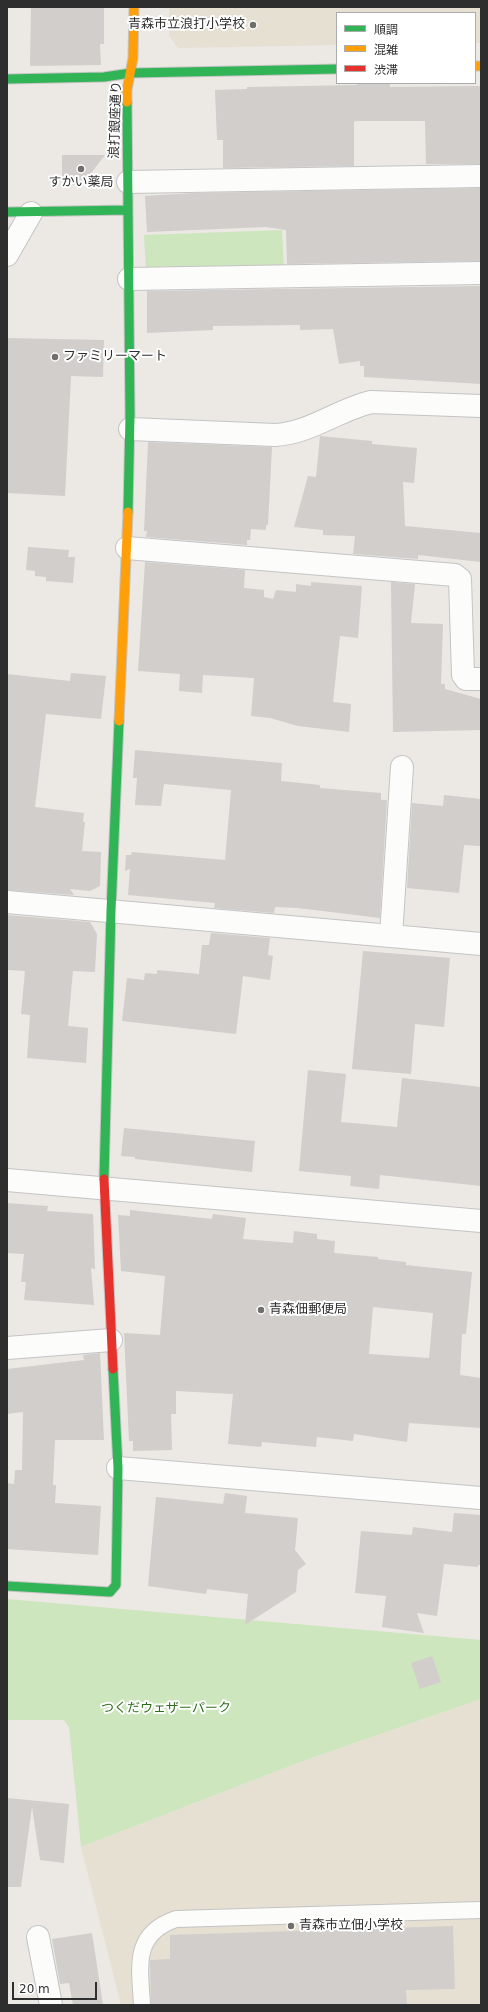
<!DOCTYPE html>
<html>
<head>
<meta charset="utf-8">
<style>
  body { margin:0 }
  #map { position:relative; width:488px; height:2012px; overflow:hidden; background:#ece8e4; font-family:"DejaVu Sans","Noto Sans JP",sans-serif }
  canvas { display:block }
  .frame { position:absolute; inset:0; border:8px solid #2e2e2e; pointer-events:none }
  .legend { position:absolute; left:336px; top:12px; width:140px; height:72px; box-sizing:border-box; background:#fff; border:1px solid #ababab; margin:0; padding:5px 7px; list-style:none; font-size:12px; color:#2e2e2e }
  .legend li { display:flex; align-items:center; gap:8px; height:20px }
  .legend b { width:20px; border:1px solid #ababab }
  .scale { position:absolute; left:12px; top:1982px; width:85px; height:18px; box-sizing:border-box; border:2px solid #2e2e2e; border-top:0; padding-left:5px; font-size:12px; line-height:14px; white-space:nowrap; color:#2e2e2e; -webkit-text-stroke:3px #fff; paint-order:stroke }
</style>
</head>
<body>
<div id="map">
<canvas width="488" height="2012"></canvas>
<div class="frame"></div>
<ul class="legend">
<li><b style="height:5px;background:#30b455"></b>順調</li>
<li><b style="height:5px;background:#ff9f0a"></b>混雑</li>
<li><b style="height:5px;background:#e5322d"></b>渋滞</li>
</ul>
<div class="scale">20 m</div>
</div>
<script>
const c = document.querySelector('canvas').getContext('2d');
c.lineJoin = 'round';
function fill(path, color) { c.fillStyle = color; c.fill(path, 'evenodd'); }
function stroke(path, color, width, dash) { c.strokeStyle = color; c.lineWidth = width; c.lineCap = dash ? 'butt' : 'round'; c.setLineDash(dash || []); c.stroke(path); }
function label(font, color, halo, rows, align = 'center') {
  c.font = font + ' "DejaVu Sans","Noto Sans JP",sans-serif'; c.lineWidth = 4; c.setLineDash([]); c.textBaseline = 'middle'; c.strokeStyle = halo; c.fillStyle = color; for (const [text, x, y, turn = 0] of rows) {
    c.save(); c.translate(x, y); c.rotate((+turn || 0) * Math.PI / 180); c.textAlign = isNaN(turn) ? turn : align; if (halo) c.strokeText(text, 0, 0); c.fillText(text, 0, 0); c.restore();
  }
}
fill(new Path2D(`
  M 169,7 L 481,7 L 481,43 L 475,43 L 475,13 L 337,13 L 337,45 L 178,48 L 169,36 Z
  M 481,1699 L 481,2005 L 121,2005 L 81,1847 L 303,1761 Z`), '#e6e0d3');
fill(new Path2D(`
  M 282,230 L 284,269 L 146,273 L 144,235 Z
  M 7,1599 L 481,1640 L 481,1699 L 303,1761 L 81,1847 L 69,1727 L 64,1720 L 7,1720 Z`), '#cee6be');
fill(new Path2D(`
  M 31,7 L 104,7 L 104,44 L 100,44 L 101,65 L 30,66 Z
  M 357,83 L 390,84 L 390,87 L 481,86 L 481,164 L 426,164 L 425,121 L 356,121 L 354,122 L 354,166 L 223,168 L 223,140 L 217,140 L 215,90 L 247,89 L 247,87 L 357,85 Z
  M 62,155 L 105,155 L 82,185 L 62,184 Z
  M 481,188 L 481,261 L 287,264 L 286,230 L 266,227 L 147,232 L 145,196 L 193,193 Z
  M 481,286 L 481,384 L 364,377 L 364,366 L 360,366 L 360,361 L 339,364 L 333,329 L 300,330 L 300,325 L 213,326 L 213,330 L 147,333 L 147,291 Z
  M 7,338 L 104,340 L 103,377 L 71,376 L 65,496 L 7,493 Z
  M 320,436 L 372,441 L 372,444 L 417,448 L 414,483 L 403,482 L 405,526 L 481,533 L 481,562 L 418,555 L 418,559 L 353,554 L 355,536 L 323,535 L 323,530 L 294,527 L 308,476 L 316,477 Z
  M 148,442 L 272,447 L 268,525 L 266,525 L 266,530 L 251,529 L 250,540 L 247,540 L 247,545 L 146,537 L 147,531 L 144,531 Z
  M 28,547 L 69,550 L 68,557 L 75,557 L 73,583 L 46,581 L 46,577 L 35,576 L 35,571 L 26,570 Z
  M 145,562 L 245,570 L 244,588 L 264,590 L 264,597 L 273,599 L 276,590 L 296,592 L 296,584 L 311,586 L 311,582 L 362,586 L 358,638 L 340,636 L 333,702 L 351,704 L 349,732 L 298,726 L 270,718 L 251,716 L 254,678 L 203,675 L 202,693 L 179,691 L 180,674 L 138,671 Z
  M 391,582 L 415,584 L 411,623 L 443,624 L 441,684 L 445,684 L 445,689 L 481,699 L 481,730 L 393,732 Z
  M 71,673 L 106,676 L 101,719 L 46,714 L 35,807 L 84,813 L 83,822 L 85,822 L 82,851 L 101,852 L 100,886 L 90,891 L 70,889 L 74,895 L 7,890 L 7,674 L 70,681 Z
  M 135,750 L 282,763 L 281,781 L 320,785 L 320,788 L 381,793 L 381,800 L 387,800 L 380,918 L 298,908 L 275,907 L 274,913 L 214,908 L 215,903 L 128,895 L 130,869 L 125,871 L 126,855 L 131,855 L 132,852 L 225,860 L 231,790 L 164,784 L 161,806 L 135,805 L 137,778 L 133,778 Z
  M 444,795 L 481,799 L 481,846 L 464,845 L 459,893 L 407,888 L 412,803 L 443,806 Z
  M 7,915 L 90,922 L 97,934 L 95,972 L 73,971 L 68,1026 L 88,1028 L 86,1063 L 27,1058 L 30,1015 L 21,1014 L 25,971 L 7,970 Z
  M 211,933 L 270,938 L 268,955 L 273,956 L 270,980 L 243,976 L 236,1034 L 122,1021 L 127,978 L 144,980 L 145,973 L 157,974 L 157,970 L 199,974 L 202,945 L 209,945 Z
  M 363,951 L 450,958 L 444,1027 L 415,1024 L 411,1074 L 352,1069 Z
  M 308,1070 L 346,1074 L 341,1122 L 397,1127 L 402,1078 L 481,1087 L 481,1186 L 380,1175 L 379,1189 L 350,1186 L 351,1176 L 299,1171 Z
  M 124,1128 L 255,1141 L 252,1172 L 135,1159 L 135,1157 L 121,1156 Z
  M 7,1203 L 48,1206 L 47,1211 L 93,1214 L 95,1269 L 91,1268 L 94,1305 L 24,1300 L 26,1282 L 21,1282 L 24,1254 L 7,1253 Z
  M 130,1210 L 212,1219 L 213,1214 L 246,1218 L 243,1239 L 293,1243 L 294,1231 L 317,1234 L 317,1239 L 335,1241 L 334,1253 L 378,1257 L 378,1259 L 406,1262 L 406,1265 L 472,1272 L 466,1334 L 462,1334 L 460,1375 L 481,1378 L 481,1428 L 409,1423 L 407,1442 L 354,1434 L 353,1441 L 317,1437 L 316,1447 L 262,1442 L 261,1447 L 228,1444 L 233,1394 L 176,1391 L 176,1414 L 171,1414 L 172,1450 L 133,1451 L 133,1441 L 129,1441 L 124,1333 L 160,1335 L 165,1276 L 121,1271 L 118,1215 L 130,1216 ZM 373,1307 L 433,1313 L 429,1358 L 369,1354 Z
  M 100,1353 L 104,1440 L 55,1440 L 53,1485 L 56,1485 L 55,1503 L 101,1506 L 98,1555 L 7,1549 L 7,1483 L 14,1484 L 15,1470 L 22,1470 L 23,1412 L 7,1414 L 7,1369 L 84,1360 L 83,1355 Z
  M 225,1493 L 247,1496 L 245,1513 L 298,1518 L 295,1550 L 306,1564 L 298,1570 L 296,1592 L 245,1625 L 248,1594 L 207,1589 L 206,1594 L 148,1586 L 156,1497 L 223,1504 Z
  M 454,1513 L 481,1515 L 481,1565 L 478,1565 L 478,1567 L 444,1564 L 437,1616 L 417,1613 L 424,1633 L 382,1627 L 386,1596 L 355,1593 L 361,1531 L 412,1535 L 413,1527 L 452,1532 Z
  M 432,1656 L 441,1682 L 420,1689 L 411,1663 Z
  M 7,1798 L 69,1804 L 64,1863 L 40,1860 L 32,1807 L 21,1887 L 7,1887 Z
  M 453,1926 L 455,1989 L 406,1990 L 407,2005 L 151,2005 L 150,1960 L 170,1959 L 170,1935 Z
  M 92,1933 L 103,2005 L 73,2005 L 69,1983 L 60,1984 L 52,1939 Z`), '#d1cecb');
const lane = new Path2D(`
  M 142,2005 C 140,1967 132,1934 176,1919 L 481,1910`);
const street = new Path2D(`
  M 128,182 L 481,176
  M 7,255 L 31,213
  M 129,279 L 481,273
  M 130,429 L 275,435 C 310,433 338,410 371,402 L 481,406
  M 127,548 L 455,575 L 460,579 L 463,675 L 466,679 L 481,679
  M 7,902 L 481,944
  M 391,936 L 402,767
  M 7,1180 L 481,1221
  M 7,1348 L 111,1340
  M 118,1468 L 481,1498
  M 38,1937 L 51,2005`);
const fast = new Path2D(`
  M 7,79 L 104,77 L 131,73 L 337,69
  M 127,102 L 130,415 L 128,512
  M 7,212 L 128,210
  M 104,1179 L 111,911 L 119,721
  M 7,1586 L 110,1592 L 116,1585 L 118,1468 L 113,1369`);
const slow = new Path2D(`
  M 475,66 L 481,66
  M 127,102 L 127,90 L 133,58 L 134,7
  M 119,721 L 128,512`);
const jam = new Path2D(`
  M 104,1179 L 113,1369`);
stroke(lane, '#c5c4c5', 18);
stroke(street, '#c5c4c5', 24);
stroke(fast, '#c5c4c5', 11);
stroke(slow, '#c5c4c5', 11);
stroke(jam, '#c5c4c5', 11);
stroke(lane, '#fcfcfb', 16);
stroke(street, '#fcfcfb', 22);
stroke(fast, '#30b455', 9);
stroke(slow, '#ff9f0a', 9);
stroke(jam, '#e5322d', 9);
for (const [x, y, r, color] of [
  [253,25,4,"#706f6e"],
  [81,169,4,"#706f6e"],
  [55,357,4,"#706f6e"],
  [261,1310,4,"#706f6e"],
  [291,1926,4,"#706f6e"]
]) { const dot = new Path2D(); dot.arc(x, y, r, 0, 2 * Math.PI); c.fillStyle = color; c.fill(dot); stroke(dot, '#fff', 1.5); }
label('13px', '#2e2e2e', '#fff', [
  ["青森市立浪打小学校",245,25,"right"],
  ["すかい薬局",81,183,"center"],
  ["ファミリーマート",63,357],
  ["青森佃郵便局",269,1310],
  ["青森市立佃小学校",299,1926]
], 'left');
label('13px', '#2e2e2e', '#fff', [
  ["浪打銀座通り",116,120,-88]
]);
label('13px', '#2c6e1b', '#fff', [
  ["つくだウェザーパーク",166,1709]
]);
</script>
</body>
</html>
